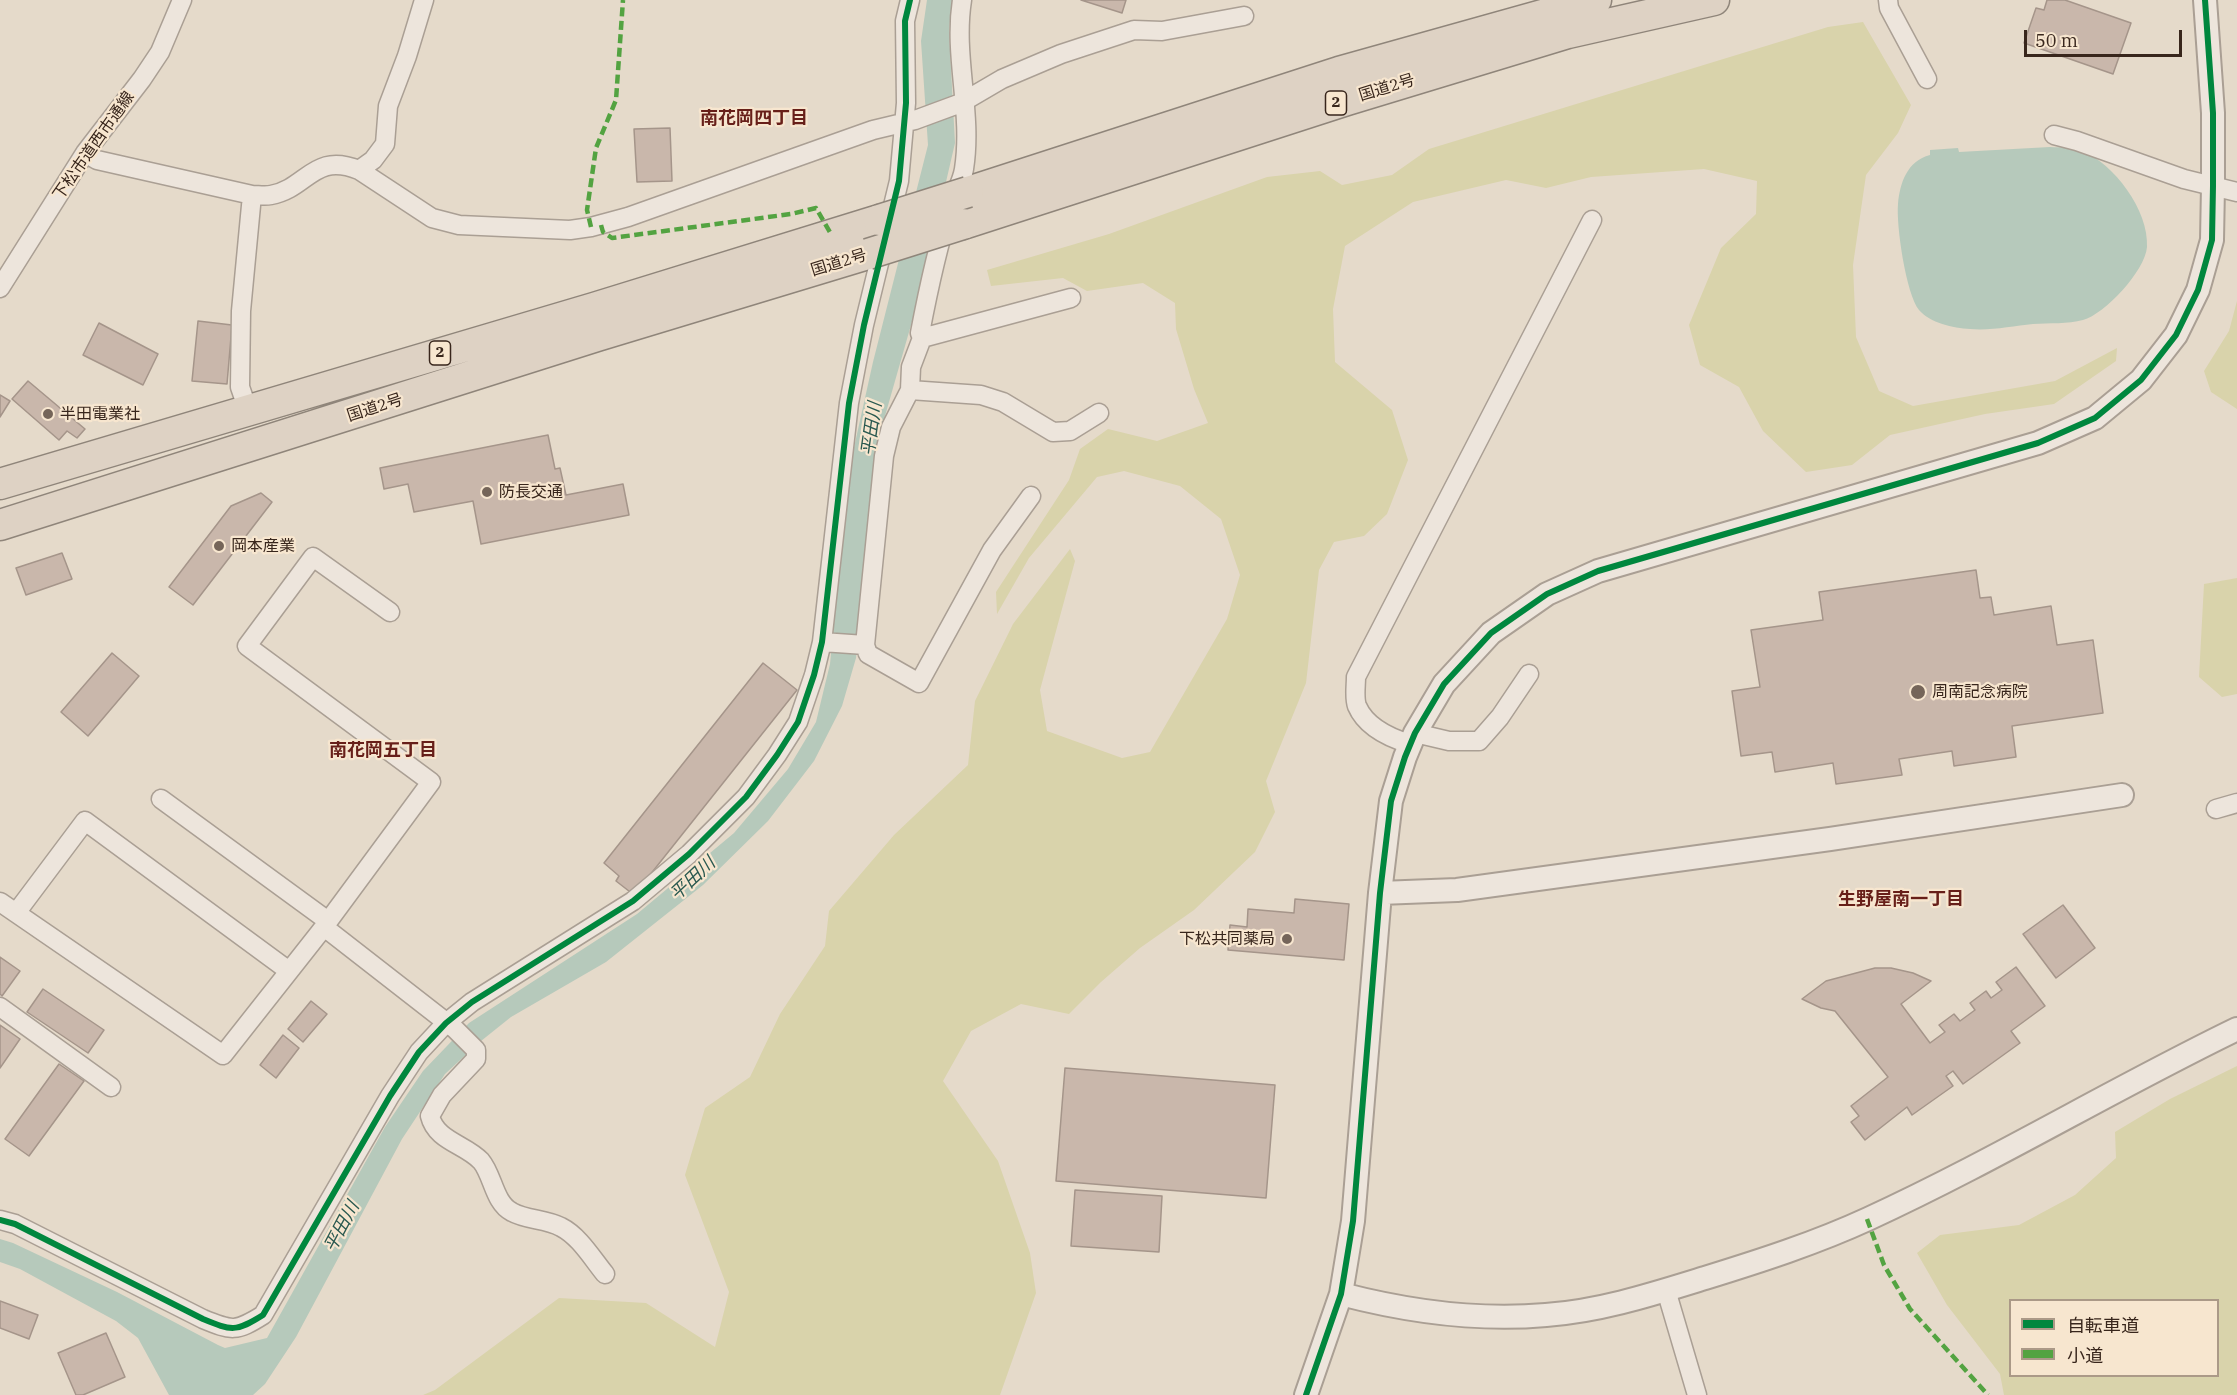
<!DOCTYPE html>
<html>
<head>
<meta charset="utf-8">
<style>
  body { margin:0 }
  #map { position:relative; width:2237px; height:1395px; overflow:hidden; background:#e5daca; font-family:"IBM Plex Serif","Noto Sans JP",serif }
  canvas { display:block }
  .legend { position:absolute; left:2009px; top:1299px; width:210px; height:78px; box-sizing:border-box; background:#f7e6cf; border:2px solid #ab9987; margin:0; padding:8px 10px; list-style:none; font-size:18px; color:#38261c }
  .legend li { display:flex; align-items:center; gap:12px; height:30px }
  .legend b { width:30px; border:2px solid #ab9987 }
  .scale { position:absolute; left:2024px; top:30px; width:158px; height:27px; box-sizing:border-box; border:3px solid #38261c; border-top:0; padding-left:8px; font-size:18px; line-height:21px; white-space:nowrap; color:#38261c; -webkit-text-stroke:4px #f7e6cf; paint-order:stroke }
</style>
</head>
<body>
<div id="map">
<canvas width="2237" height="1395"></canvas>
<ul class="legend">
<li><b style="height:8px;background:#00873e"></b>自転車道</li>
<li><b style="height:8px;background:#53a341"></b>小道</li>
</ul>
<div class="scale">50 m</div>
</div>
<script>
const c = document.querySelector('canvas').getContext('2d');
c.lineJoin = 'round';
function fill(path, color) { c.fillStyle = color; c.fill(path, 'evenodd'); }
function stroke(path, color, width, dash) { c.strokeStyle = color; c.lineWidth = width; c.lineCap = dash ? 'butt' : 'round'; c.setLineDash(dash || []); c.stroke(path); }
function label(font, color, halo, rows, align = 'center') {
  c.font = font + ' "IBM Plex Serif","Noto Sans JP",serif'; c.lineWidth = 4.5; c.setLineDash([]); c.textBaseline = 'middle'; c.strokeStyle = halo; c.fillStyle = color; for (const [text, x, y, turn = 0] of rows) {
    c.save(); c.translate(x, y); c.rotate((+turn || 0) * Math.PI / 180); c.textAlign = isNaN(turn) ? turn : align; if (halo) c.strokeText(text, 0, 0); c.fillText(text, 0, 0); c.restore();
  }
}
fill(new Path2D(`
  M 1863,22 L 1911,105 L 1898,133 L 1866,175 L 1853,265 L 1856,337 L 1879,391 L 1913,406 L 2055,381 L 2117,348 L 2116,361 L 2054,404 L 1985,414 L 1890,435 L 1852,465 L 1806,472 L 1763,431 L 1739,387 L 1700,365 L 1689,325 L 1721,248 L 1756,214 L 1757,181 L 1704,169 L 1591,177 L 1546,188 L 1506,180 L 1413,202 L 1345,246 L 1333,309 L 1335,362 L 1392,410 L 1408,460 L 1387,514 L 1364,536 L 1334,542 L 1319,570 L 1306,683 L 1266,781 L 1275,812 L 1255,852 L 1194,910 L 1140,948 L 1101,982 L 1069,1014 L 1021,1004 L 971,1031 L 943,1081 L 998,1161 L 1030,1253 L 1036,1293 L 1000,1395 L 423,1395 L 435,1390 L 559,1298 L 646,1303 L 715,1347 L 729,1292 L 685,1175 L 705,1108 L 750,1077 L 780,1014 L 825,946 L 829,911 L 894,835 L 968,765 L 975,701 L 1013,624 L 1070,549 L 1075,561 L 1040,690 L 1047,731 L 1122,758 L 1150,752 L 1227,619 L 1240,575 L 1221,519 L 1180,486 L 1124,471 L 1097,477 L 1029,558 L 997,614 L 996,592 L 1069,480 L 1080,449 L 1108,429 L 1157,441 L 1208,423 L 1194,389 L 1176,329 L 1175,303 L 1143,283 L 1087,291 L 1063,278 L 991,286 L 987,270 L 1109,234 L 1267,177 L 1320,171 L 1342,185 L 1392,175 L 1429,149 L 1828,27 Z
  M 2237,301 L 2237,409 L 2211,392 L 2204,371 L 2229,331 Z
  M 2237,578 L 2237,694 L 2222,697 L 2199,677 L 2204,584 Z
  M 2237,1066 L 2237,1395 L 2004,1395 L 2000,1374 L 1947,1305 L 1917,1253 L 1940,1235 L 2019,1225 L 2075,1195 L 2116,1158 L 2115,1132 L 2170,1099 ZM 2010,1300 L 2218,1300 L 2218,1376 L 2010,1376 Z`), '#d9d3ab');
fill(new Path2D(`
  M 927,0 L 952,0 L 949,31 L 955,143 L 921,290 L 879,437 L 856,658 L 842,706 L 814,761 L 768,821 L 703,885 L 606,962 L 511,1017 L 481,1041 L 445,1074 L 402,1139 L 296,1337 L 265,1384 L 253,1395 L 169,1395 L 138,1338 L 116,1321 L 20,1269 L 0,1262 L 0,1239 L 13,1243 L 117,1292 L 218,1345 L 225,1348 L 267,1338 L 385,1127 L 423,1071 L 469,1023 L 637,914 L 734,833 L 788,769 L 816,722 L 830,664 L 849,470 L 873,362 L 928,145 L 921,41 Z
  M 2050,147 C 2059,148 2072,146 2081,150 C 2114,164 2149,210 2147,247 C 2145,271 2105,314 2083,320 C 2068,324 2049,323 2033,324 C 2013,326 1990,331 1970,329 C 1953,328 1930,323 1919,310 C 1906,294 1896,225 1898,204 C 1900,183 1907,161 1930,155 L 1930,150 L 1958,148 L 1959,152 Z`), '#b6c9bb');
const building = new Path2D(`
  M 1081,0 L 1126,0 L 1122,13 Z
  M 2047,0 L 2065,0 L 2131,23 L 2113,74 L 2024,43 L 2036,8 L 2044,10 Z
  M 670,128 L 672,181 L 637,182 L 634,129 Z
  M 198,321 L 232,325 L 227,384 L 192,381 Z
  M 99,323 L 158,354 L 143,385 L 83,355 Z
  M 28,381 L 85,429 L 77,438 L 67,431 L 59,440 L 12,399 Z
  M 0,395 L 10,401 L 0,417 Z
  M 548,435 L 555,469 L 560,468 L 566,495 L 623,484 L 629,515 L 481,544 L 473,501 L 414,512 L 408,484 L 384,489 L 380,468 Z
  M 261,493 L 272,502 L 193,605 L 169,587 L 231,506 Z
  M 62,553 L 72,579 L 26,595 L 16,568 Z
  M 1976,570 L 1980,598 L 1991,597 L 1994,615 L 2051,606 L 2057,645 L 2093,640 L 2103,713 L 2012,726 L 2016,757 L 1954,766 L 1952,751 L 1899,759 L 1902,775 L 1836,784 L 1833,763 L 1775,772 L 1772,752 L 1741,756 L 1732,691 L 1760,687 L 1751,630 L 1823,620 L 1819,592 Z
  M 112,653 L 139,676 L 88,736 L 61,712 Z
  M 763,663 L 797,690 L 634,895 L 616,881 L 619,876 L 604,863 Z
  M 1295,899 L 1349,904 L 1344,960 L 1228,950 L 1230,925 L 1247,927 L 1248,909 L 1294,913 Z
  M 2063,905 L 2095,948 L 2056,978 L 2023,934 Z
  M 0,957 L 20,971 L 2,996 L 0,994 Z
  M 2016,967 L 2045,1006 L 2011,1031 L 2020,1043 L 1963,1084 L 1953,1071 L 1946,1076 L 1953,1086 L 1912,1115 L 1907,1107 L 1865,1140 L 1851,1122 L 1859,1116 L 1851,1106 L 1888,1077 L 1835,1011 L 1821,1008 L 1802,999 L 1826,981 L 1875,968 L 1891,968 L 1913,973 L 1931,981 L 1901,1004 L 1930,1043 L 1945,1032 L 1939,1025 L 1954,1014 L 1960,1021 L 1975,1010 L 1970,1003 L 1986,991 L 1991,998 L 2002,990 L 1996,982 Z
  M 43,989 L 104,1030 L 88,1053 L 27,1012 Z
  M 311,1001 L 327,1014 L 303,1042 L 288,1029 Z
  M 0,1025 L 20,1039 L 0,1068 Z
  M 283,1035 L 299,1048 L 276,1078 L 260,1065 Z
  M 59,1064 L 84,1081 L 29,1156 L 5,1139 Z
  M 1065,1068 L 1275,1085 L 1266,1198 L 1056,1181 Z
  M 1075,1190 L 1162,1196 L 1159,1252 L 1071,1246 Z
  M 0,1301 L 38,1315 L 29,1339 L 0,1328 Z
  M 106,1333 L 125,1377 L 83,1395 L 76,1395 L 58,1353 Z`);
fill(building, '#c9b7ab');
stroke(building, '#a5958a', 1.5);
const minor = new Path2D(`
  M 1888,0 L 1889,8 L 1927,79
  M 2054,135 L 2077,141 L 2184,179 L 2237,192
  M 85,153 L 97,160 L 252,195 C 258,195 265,196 271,195 C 308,188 313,152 359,170 L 432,218 L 459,225 L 570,230 L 591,227 L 628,217 L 873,130 L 915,120 L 961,103 L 1002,79 L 1061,54 L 1134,30 L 1162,31 L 1244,16
  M 359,170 L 373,160 L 385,144 L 388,106 L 407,56 L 424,0
  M 0,288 L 85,153 L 142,79 L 160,52 L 182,0
  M 922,338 L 920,333 C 928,291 937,248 950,208 C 954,195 962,182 964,169 C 973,112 953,57 962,0
  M 910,390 L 981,395 L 1003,402 L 1053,432 L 1070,431 L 1099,413
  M 248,410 L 240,387 L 241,311 L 252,195
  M 1031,496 L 992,550 L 919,683 L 868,654 L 865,645 L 884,456 L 891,427 L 910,390 L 911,367 L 922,338 L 1071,298
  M 822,642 L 865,645
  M 1415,733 L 1449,741 L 1479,741 L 1500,717 L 1529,674
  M 1410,744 C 1390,738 1366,727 1357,706 C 1354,698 1356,686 1356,677 L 1592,220
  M 161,799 L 328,921
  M 2216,809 L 2237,803
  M 0,902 L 223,1055 L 324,927 L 431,782 L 247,646 L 313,557 L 390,612
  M 16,913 L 85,821 L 289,971
  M 324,927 L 455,1029 L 476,1050 L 476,1059 L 442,1095 L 430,1116 C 436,1141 465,1144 481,1161 C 493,1175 494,1203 512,1212 C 526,1220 546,1219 561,1227 C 579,1236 592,1258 605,1274
  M 0,1007 L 111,1087
  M 0,1220 L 15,1224 L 203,1319 C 232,1331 236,1332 263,1315 L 390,1096 L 419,1052 L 446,1023 L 472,1002 L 633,901 L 689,854 L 746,797 L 777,755 L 798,722 L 814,675 L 822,642 L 849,403 L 864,325 L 899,181 L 906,103 L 905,21 L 910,0
  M 1666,1290 L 1697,1395`);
const tertiary = new Path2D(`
  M 1380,893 L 1457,890 L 1830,839 L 2122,795
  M 1341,1294 C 1406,1311 1478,1321 1546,1315 C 1601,1311 1653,1294 1705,1278 C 1760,1261 1816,1243 1868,1219 C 1994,1161 2113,1089 2237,1029
  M 1306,1395 L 1341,1294 L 1353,1221 L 1380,893 L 1391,801 L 1405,757 L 1415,733 L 1444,684 L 1491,633 L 1547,594 L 1598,571 L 2038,443 L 2095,418 L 2141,380 L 2176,335 L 2198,290 L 2212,240 L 2213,186 L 2213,113 L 2205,0`);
const trunk = new Path2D(`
  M 968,192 L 1339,72 L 1596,0
  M 963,224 L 1347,100 L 1568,33 L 1714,0
  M 0,484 L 594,308 L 879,220
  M 0,525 L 597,336 L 868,254`);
stroke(minor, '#aa9f94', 21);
stroke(tertiary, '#aa9f94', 26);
stroke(trunk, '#8f857a', 33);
stroke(minor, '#ede5dc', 18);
stroke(tertiary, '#ede5dc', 22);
stroke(trunk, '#ded2c4', 30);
const trunkBridge = new Path2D(`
  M 879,220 L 968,192
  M 868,254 L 963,224`);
stroke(trunkBridge, '#8f857a', 33, []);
stroke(trunkBridge, '#ded2c4', 30);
stroke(new Path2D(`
  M 601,225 L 603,232 L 612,238 L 791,214 L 816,208 L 831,234
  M 591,227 L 587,210 L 596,148 L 616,100 L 623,0
  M 1867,1219 L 1884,1265 L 1910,1309 L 1988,1395`), '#53a341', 4.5, [9, 4.5]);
stroke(new Path2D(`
  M 0,1220 L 15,1224 L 203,1319 C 232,1331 236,1332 263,1315 L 390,1096 L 419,1052 L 446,1023 L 472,1002 L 633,901 L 689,854 L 746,797 L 777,755 L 798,722 L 814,675 L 822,642 L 849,403 L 864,325 L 899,181 L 906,103 L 905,21 L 910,0
  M 1306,1395 L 1341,1294 L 1353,1221 L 1380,893 L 1391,801 L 1405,757 L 1415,733 L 1444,684 L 1491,633 L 1547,594 L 1598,571 L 2038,443 L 2095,418 L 2141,380 L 2176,335 L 2198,290 L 2212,240 L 2213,186 L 2213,113 L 2205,0`), '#00873e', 6);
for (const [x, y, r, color] of [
  [48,414,6,"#756559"],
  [487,492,6,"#756559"],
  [219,546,6,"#756559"],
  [1918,692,8,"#756559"],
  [1287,939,6,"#756559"]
]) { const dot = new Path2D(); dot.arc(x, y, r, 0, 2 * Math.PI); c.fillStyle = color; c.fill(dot); stroke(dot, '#f7e6cf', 2); }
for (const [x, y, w] of [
  [1336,103,21],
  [440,353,21]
]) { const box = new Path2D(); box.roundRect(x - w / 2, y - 12, w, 24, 4.5); c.fillStyle = '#f7e6cf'; c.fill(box); stroke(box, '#38261c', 1.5); }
label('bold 15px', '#38261c', null, [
  ["2",1336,103],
  ["2",440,353]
]);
label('16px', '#38261c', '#f7e6cf', [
  ["国道2号",1387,88,-17],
  ["下松市道西市通線",94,146,-55],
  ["国道2号",839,263,-17],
  ["国道2号",375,408,-18]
]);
label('16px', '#38261c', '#f7e6cf', [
  ["半田電業社",60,414],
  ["防長交通",499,492],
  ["岡本産業",231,546],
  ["周南記念病院",1932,692],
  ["下松共同薬局",1275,939,"right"]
], 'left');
label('bold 18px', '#671f19', '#f7e6cf', [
  ["南花岡四丁目",754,119],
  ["南花岡五丁目",383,751],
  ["生野屋南一丁目",1901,900]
]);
label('italic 18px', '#2a5950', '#f7e6cf', [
  ["平田川",872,429,-82],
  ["平田川",693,879,-43],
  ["平田川",342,1227,-62]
]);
</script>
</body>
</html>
